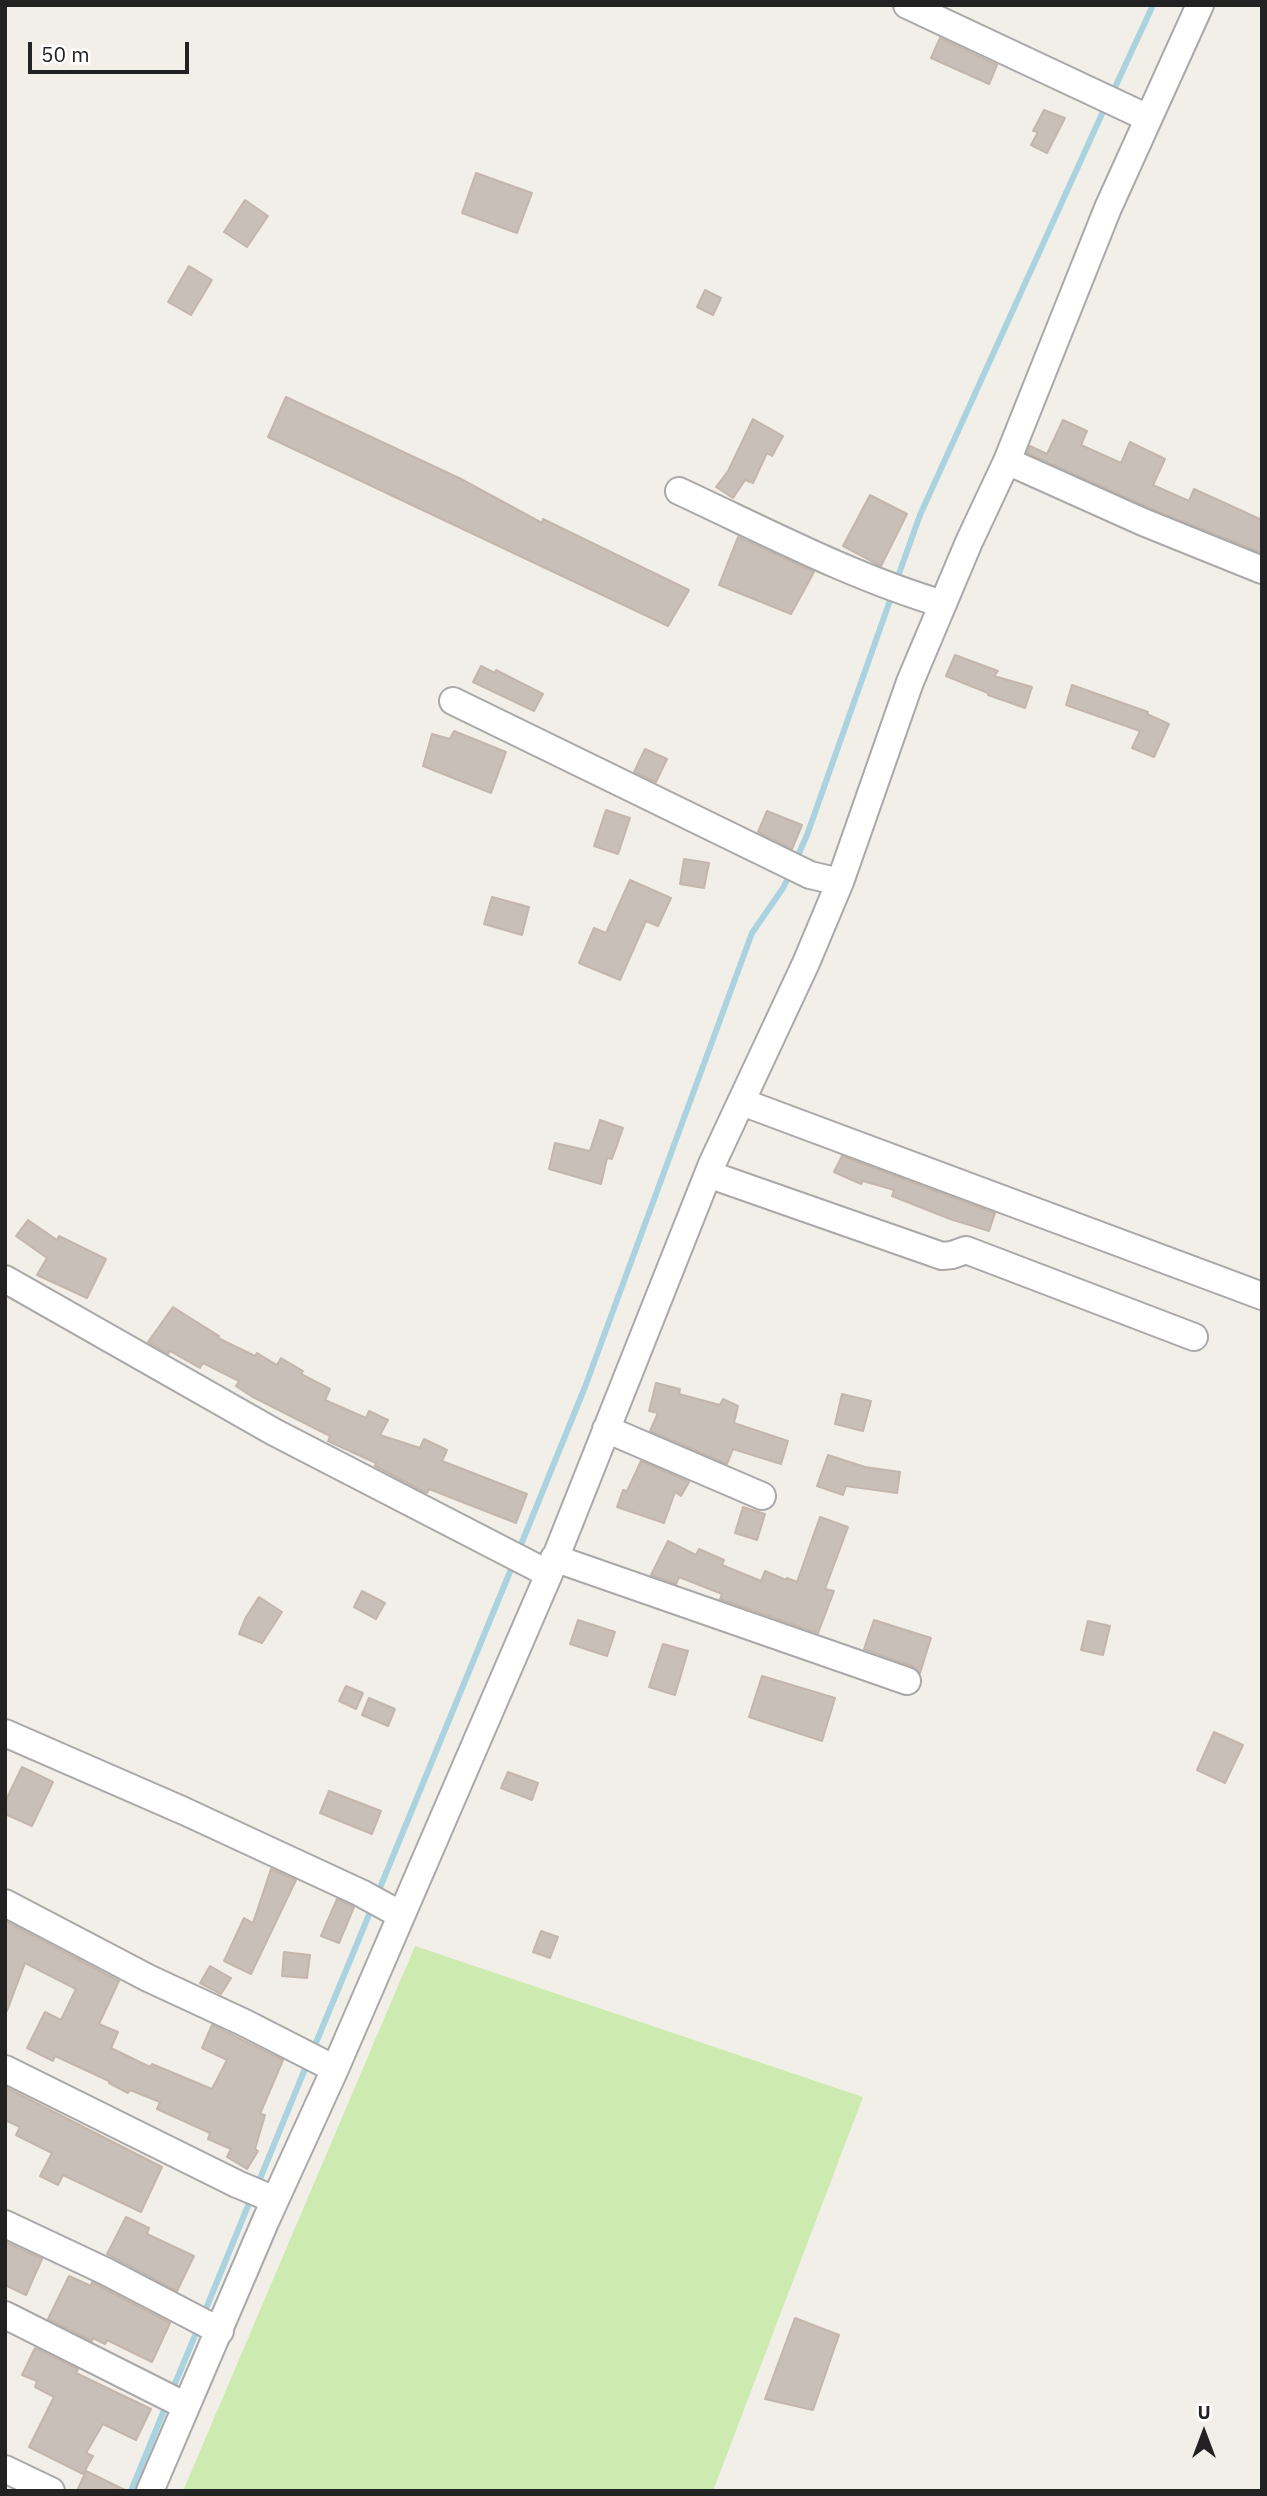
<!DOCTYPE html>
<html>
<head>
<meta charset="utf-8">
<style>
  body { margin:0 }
  #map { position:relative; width:1267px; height:2496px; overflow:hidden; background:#f2efe9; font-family:"IBM Plex Sans",sans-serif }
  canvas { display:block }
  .frame { position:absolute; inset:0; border:7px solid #222; pointer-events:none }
  .north { position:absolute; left:1169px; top:2398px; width:70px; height:70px; -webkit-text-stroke:5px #fff; paint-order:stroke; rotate:0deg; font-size:19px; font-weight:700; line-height:28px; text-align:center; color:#222 }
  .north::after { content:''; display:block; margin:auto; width:24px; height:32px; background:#222; clip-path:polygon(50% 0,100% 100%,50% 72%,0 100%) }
  .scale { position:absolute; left:28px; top:42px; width:161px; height:32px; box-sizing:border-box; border:4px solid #222; border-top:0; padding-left:9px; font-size:21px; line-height:24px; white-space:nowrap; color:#222; -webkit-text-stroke:5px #fff; paint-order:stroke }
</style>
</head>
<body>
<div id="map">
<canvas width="1267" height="2496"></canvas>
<div class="frame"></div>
<div class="north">U</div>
<div class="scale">50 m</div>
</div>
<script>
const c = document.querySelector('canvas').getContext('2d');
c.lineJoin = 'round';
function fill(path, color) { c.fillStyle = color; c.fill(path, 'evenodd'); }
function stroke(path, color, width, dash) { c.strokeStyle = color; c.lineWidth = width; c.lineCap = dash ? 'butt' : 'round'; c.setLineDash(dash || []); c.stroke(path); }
fill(new Path2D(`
  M 415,1946 L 863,2097 L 713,2491 L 183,2491 Z`), '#cdebb0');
stroke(new Path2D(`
  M 1111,96 L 1153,5
  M 896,582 L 920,515 L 1106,105
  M 795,862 L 807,835 L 893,592
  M 518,1552 L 585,1387 L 752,933 L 783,888 L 791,872
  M 377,1895 L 514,1562
  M 313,2050 L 373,1905
  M 257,2186 L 307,2064
  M 203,2316 L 252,2196
  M 171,2393 L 199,2326
  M 131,2491 L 167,2403`), '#aad3df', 6);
const building = new Path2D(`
  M 940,38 L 997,65 L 989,84 L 931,58 Z
  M 1044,110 L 1065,118 L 1047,153 L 1031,145 L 1038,132 L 1033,131 Z
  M 476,173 L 532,193 L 517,233 L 462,213 Z
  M 245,200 L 268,216 L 247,247 L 224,232 Z
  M 189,266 L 212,280 L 191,315 L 168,302 Z
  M 705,290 L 721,298 L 713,315 L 697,307 Z
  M 286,397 L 461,479 L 542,523 L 543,519 L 689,590 L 668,626 L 268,437 Z
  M 753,419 L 783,436 L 772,456 L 767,453 L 753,483 L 745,480 L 733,498 L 716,487 L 728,471 Z
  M 1063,420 L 1087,431 L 1081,445 L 1121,463 L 1130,442 L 1165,459 L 1153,485 L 1189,501 L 1194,489 L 1262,520 L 1262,553 L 1149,508 L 1027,453 L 1030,446 L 1047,454 Z
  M 870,495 L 907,514 L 881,566 L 843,546 Z
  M 738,537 L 814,572 L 791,614 L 719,585 Z
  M 955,655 L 998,671 L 994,676 L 1032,687 L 1025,708 L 988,695 L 988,693 L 946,676 Z
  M 481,666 L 495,673 L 496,670 L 543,694 L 534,711 L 473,682 Z
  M 1072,685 L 1148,712 L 1147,714 L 1169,724 L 1154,757 L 1132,748 L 1140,731 L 1066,705 Z
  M 454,731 L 506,752 L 491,793 L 423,766 L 432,734 L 450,739 Z
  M 645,749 L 667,759 L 656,782 L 634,772 Z
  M 606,810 L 630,818 L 618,854 L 594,846 Z
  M 767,811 L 802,825 L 792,849 L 758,832 Z
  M 684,859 L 709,863 L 704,888 L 680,884 Z
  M 630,880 L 671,898 L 658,926 L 646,921 L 620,980 L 579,963 L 594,928 L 606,933 Z
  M 492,897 L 529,907 L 522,935 L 484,924 Z
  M 600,1120 L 623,1128 L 612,1159 L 607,1158 L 601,1184 L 549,1169 L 555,1143 L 590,1151 Z
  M 842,1156 L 995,1213 L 989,1231 L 950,1219 L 892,1196 L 894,1190 L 863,1181 L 861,1184 L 834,1172 Z
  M 28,1220 L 57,1240 L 59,1236 L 106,1259 L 87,1298 L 37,1275 L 47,1258 L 16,1236 Z
  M 173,1307 L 219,1336 L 218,1338 L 255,1356 L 257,1353 L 277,1365 L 281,1358 L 303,1371 L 301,1374 L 330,1389 L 325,1400 L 366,1418 L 369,1411 L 388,1420 L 380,1435 L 420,1448 L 424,1439 L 447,1450 L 442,1461 L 527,1494 L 516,1523 L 429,1489 L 427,1493 L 422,1491 L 375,1466 L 376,1463 L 328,1441 L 330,1436 L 251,1396 L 236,1386 L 239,1381 L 203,1363 L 200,1368 L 170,1351 L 168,1354 L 148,1342 Z
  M 656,1383 L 680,1389 L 679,1394 L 720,1405 L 723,1399 L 738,1406 L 734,1423 L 788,1441 L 781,1464 L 733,1449 L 727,1464 L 650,1431 L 658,1413 L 649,1411 Z
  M 842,1394 L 871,1401 L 863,1431 L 835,1424 Z
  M 828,1455 L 865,1467 L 900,1472 L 897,1493 L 846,1486 L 843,1495 L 817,1486 Z
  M 641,1461 L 689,1482 L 681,1496 L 675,1492 L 664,1523 L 617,1507 L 623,1490 L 627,1491 Z
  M 743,1507 L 765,1514 L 757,1540 L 735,1533 Z
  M 820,1517 L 848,1527 L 825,1589 L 834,1591 L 818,1633 L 720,1599 L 722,1594 L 679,1577 L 676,1584 L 651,1575 L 668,1541 L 696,1555 L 699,1549 L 724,1560 L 722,1565 L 761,1581 L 765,1571 L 786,1580 L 787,1578 L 797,1582 Z
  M 362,1591 L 385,1603 L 376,1619 L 354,1607 Z
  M 259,1597 L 282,1612 L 262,1643 L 239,1634 L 246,1617 Z
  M 578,1620 L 615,1632 L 607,1656 L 570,1644 Z
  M 874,1620 L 931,1638 L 920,1673 L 912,1666 L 864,1649 Z
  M 1088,1621 L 1110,1626 L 1103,1655 L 1081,1650 Z
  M 663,1644 L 688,1651 L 675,1695 L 649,1687 Z
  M 762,1676 L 835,1698 L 822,1741 L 749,1717 Z
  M 346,1686 L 363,1693 L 356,1709 L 339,1701 Z
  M 369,1698 L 395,1709 L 388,1726 L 362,1715 Z
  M 1214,1732 L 1243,1745 L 1225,1783 L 1197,1770 Z
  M 22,1767 L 53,1782 L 32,1826 L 5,1814 L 5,1802 Z
  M 508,1772 L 538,1783 L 532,1800 L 501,1788 Z
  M 329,1791 L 381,1811 L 372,1834 L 320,1813 Z
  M 271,1869 L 296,1880 L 251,1974 L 224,1961 L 244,1918 L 253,1923 Z
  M 337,1899 L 354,1907 L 339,1943 L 321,1936 Z
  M 5,1921 L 119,1981 L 99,2024 L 118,2032 L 111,2048 L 150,2067 L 152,2064 L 212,2089 L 227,2060 L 202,2048 L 212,2025 L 283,2060 L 260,2114 L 265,2115 L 255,2149 L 258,2151 L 247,2169 L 227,2157 L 231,2149 L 208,2139 L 210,2133 L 157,2109 L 160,2102 L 130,2090 L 128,2093 L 109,2083 L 109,2081 L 55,2056 L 53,2061 L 27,2048 L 45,2012 L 61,2020 L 76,1989 L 25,1963 L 7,2011 L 5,2011 Z
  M 541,1931 L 558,1937 L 550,1958 L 533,1952 Z
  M 284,1952 L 310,1955 L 307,1978 L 282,1976 Z
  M 210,1966 L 231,1978 L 221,1994 L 200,1983 Z
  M 5,2087 L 162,2167 L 141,2212 L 63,2175 L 58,2185 L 40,2176 L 52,2153 L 16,2135 L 20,2127 L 5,2120 Z
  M 126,2217 L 149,2228 L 147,2234 L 194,2256 L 177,2291 L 107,2254 Z
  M 5,2242 L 42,2259 L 26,2295 L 5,2285 Z
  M 69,2276 L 91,2286 L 92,2282 L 170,2323 L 152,2362 L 107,2340 L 105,2344 L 93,2338 L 92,2341 L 48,2319 Z
  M 795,2318 L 839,2335 L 813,2410 L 765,2399 Z
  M 35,2348 L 78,2369 L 76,2373 L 151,2409 L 136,2440 L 103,2424 L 86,2453 L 93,2456 L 83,2474 L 29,2447 L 54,2397 L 35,2387 L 37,2381 L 22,2375 Z
  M 86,2471 L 127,2491 L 77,2491 Z`);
fill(building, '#c7bfb8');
stroke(building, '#c4b6ab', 2);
const street = new Path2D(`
  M 907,5 L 1148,118
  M 1007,461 L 1143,522 L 1262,570
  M 679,491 C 765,531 852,577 943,604
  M 453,701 L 810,875 L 840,882
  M 742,1102 L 1262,1296
  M 708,1174 L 942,1256 L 952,1255 L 966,1250 L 1194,1337
  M 5,1279 L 274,1432 L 549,1574
  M 606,1429 L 762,1496
  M 554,1558 L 907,1681
  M 5,1733 L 184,1811 L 361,1893 L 401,1915
  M 5,1903 L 148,1978 L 245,2023 L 335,2069
  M 5,2069 L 237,2184 L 275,2200
  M 5,2224 L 105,2271 L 220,2331
  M 5,2315 L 186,2406
  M 5,2469 L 51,2491
  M 150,2491 L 266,2220 L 335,2069 L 549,1574 L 712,1164 L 806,963 L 840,882 L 910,682 L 969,542 L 1007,461 L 1108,208 L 1200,5`);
stroke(street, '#a9a9a9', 30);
stroke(street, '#fff', 26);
</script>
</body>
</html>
